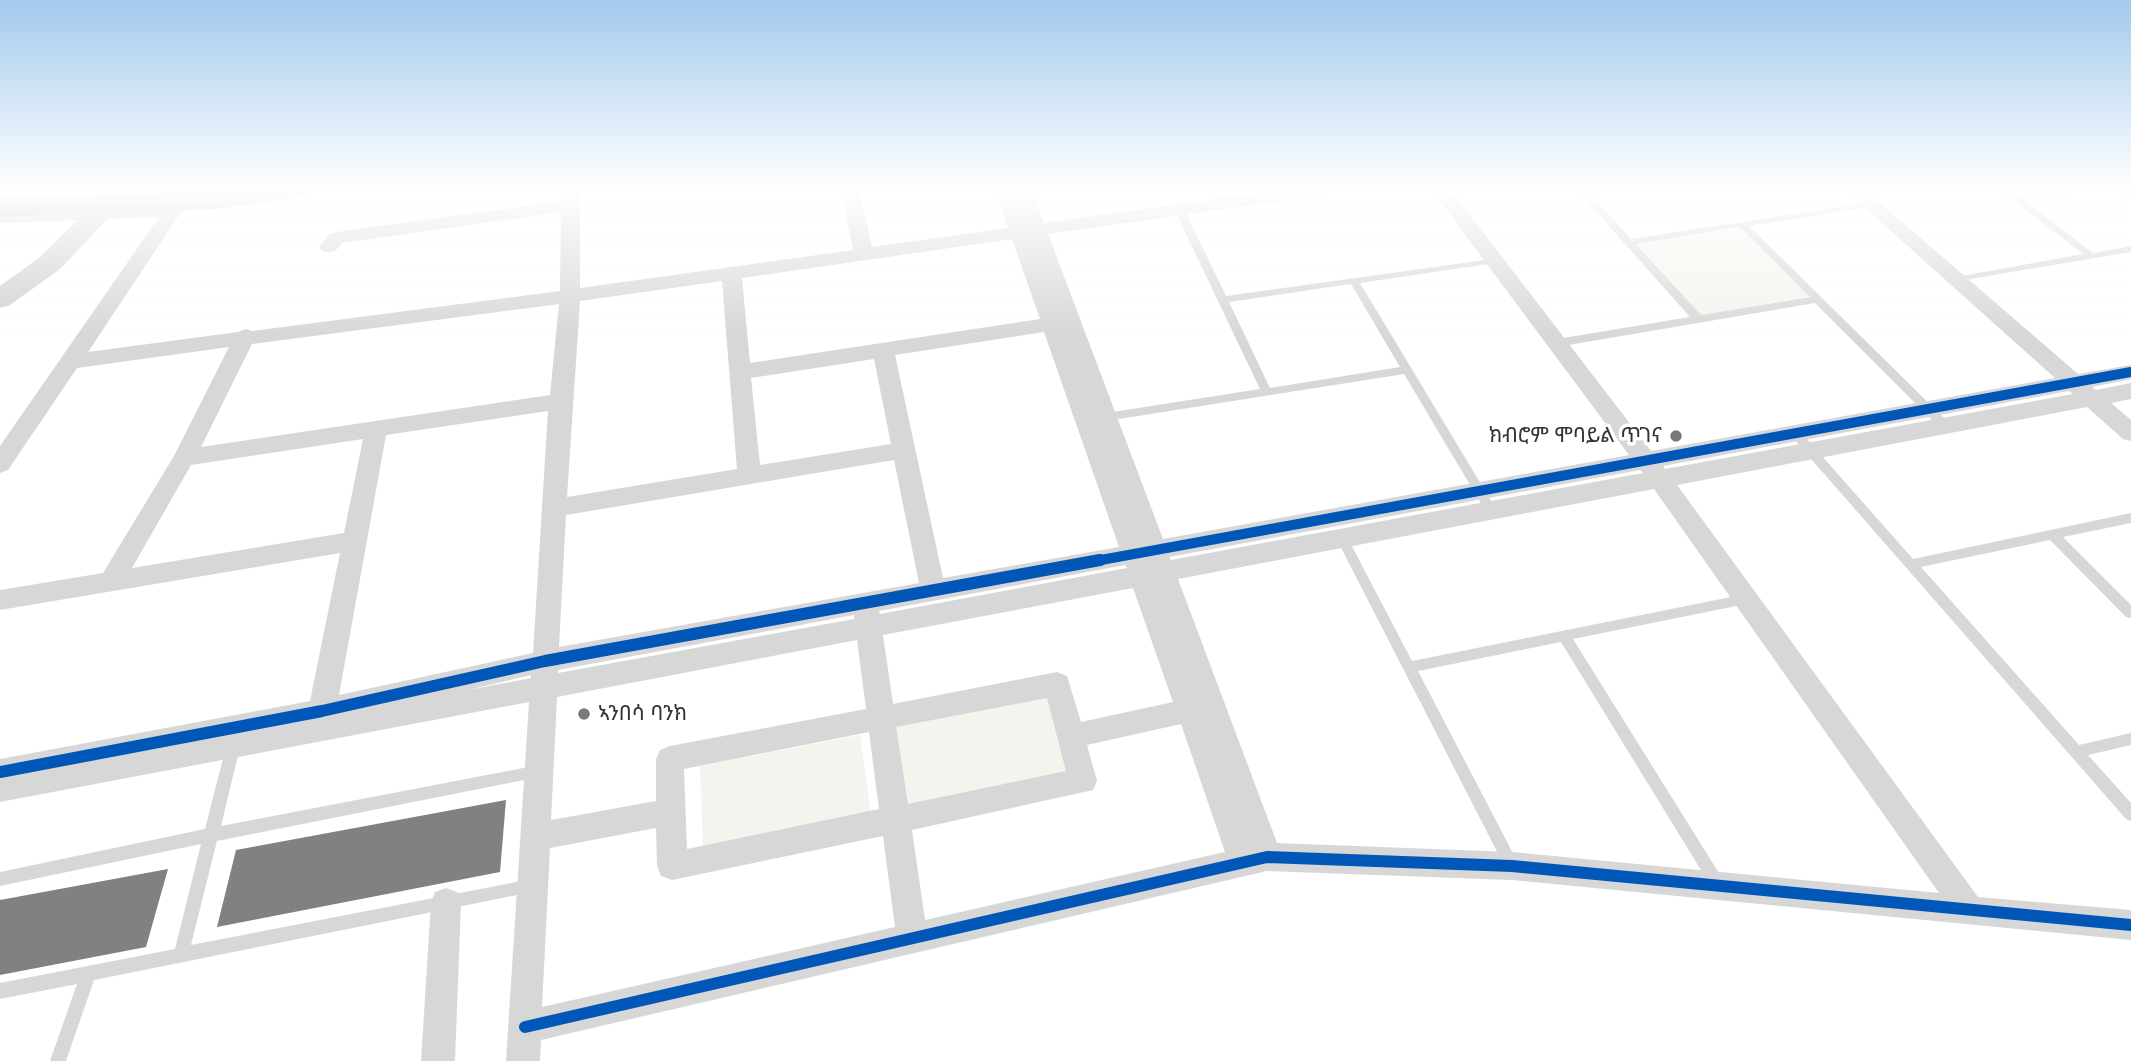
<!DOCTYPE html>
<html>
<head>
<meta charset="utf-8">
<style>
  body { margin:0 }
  canvas { display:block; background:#fff }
</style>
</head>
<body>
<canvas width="2131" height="1061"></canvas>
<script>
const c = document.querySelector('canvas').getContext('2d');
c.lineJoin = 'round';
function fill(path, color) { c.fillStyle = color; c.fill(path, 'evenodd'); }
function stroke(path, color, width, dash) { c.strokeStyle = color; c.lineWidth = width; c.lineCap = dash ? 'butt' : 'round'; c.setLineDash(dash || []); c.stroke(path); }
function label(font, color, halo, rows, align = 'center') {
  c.font = font + ' Helvetica,"Noto Sans Ethiopic",sans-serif'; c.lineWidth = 7; c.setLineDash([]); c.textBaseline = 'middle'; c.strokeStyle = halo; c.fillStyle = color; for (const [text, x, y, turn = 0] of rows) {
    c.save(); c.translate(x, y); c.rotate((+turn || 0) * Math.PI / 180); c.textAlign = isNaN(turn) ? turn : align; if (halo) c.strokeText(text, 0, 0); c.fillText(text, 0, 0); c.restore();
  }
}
fill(new Path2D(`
  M 1741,228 L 1810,296 L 1701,315 L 1637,244 Z
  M 1048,697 L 1067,772 L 907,805 L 894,727 Z
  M 860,735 L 871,814 L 703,849 L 700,766 Z`), '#f1f5ed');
fill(new Path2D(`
  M 506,800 L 500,872 L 217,927 L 236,850 Z
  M 168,869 L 146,947 L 0,975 L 0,900 Z`), '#818181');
fill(new Path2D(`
  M 100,189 L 112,189 L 103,195 L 97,195 L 95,193 Z
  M 1576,189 L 1586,189 L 1631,239 L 1873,202 L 1875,204 L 1870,207 L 1749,226 L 1949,423 L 1951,426 L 1949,429 L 1941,429 L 1815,303 L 1557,347 L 1553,345 L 1552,343 L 1557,339 L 1690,317 ZM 1740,227 L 1810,297 L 1701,315 L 1636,244 Z
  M 1999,189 L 2010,189 L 2017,195 L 2054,189 L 2076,189 L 2071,192 L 2023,199 L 2093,253 L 2131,246 L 2131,252 L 1952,282 L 1951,280 L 1956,277 L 2083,254 Z
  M 2118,189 L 2131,191 L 2131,198 Z
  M 1179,206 L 1184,209 L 1226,296 L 1499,258 L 1500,260 L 1495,263 L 1360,283 L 1496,509 L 1498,512 L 1496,515 L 1488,515 L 1404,374 L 1106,421 L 1102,420 L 1100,417 L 1102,414 L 1106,413 L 1260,389 L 1174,209 ZM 1351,284 L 1400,367 L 1270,388 L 1229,302 Z
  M 1795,429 L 1799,430 L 1913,559 L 2131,513 L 2131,523 L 2063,537 L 2131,605 L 2131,618 L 2126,617 L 2050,540 L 1921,567 L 2079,745 L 2131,733 L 2131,745 L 2088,755 L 2131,803 L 2131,821 L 2126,819 L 1791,436 L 1789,433 L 1791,430 Z
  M 1342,533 L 1346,535 L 1412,661 L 1746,594 L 1751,595 L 1752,599 L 1751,603 L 1746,604 L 1573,639 L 1722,878 L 1725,883 L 1722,888 L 1717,890 L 1712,888 L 1561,642 L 1418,671 L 1516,859 L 1519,864 L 1516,869 L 1511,871 L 1506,869 L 1336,538 L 1338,535 Z
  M 234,737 L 239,739 L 241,743 L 221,826 L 539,765 L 544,766 L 546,771 L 544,776 L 539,777 L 217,841 L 191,945 L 532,879 L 537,881 L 540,886 L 537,891 L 94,980 L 66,1061 L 50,1061 L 77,984 L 0,999 L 0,983 L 175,949 L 201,844 L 0,886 L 0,872 L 205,829 L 227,743 L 229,739 Z`), '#d7d7d7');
fill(new Path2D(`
  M 178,189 L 195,191 L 88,352 L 238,332 L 246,329 L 252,331 L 560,291 L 561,212 L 342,243 C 336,251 333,254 322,251 L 319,247 L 329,234 L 336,232 L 561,201 L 562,189 L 580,189 L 580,288 L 853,250 L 841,189 L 859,189 L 872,247 L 1008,228 L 995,189 L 1031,189 L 1044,223 L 1284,189 L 1332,189 L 1323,195 L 1048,234 L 1163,539 L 1629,455 L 1431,189 L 1450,189 L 1651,451 L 2055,378 L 1844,189 L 1864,189 L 2078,374 L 2131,365 L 2131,379 L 2092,387 L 2096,390 L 2131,383 L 2131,399 L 2111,403 L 2131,420 L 2131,441 L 2123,439 L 2087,407 L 1677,485 L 1978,897 L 2131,910 L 2131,940 L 1512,880 L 1267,871 L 541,1040 L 540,1061 L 506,1061 L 529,702 L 0,802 L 0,759 L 310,701 L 340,553 L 0,610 L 0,590 L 103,573 L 174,456 L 229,347 L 77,368 L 8,470 L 0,473 L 0,446 L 159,217 L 0,223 L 0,211 L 167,205 ZM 1012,239 L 1040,319 L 750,363 L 742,278 ZM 722,281 L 737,469 L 567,497 L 580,301 ZM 559,304 L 550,395 L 201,447 L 252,344 ZM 1044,332 L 1119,547 L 943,578 L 895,355 ZM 874,359 L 891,444 L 760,465 L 751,378 ZM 2069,391 L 2073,394 L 1665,469 L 1663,466 ZM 548,411 L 533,653 L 339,695 L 386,435 ZM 363,439 L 344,533 L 132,568 L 191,465 ZM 894,460 L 919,583 L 559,647 L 566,515 ZM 1640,470 L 1643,473 L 1171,560 L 1169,557 ZM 1654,489 L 1939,893 L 1512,852 L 1277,843 L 1178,579 ZM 1125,565 L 1127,568 L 880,614 L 879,611 ZM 1133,588 L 1173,702 L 1081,722 L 1067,676 L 1057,672 L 893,704 L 883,635 ZM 854,615 L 854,619 L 558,673 L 558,670 ZM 857,640 L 866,709 L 670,746 L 660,750 L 656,759 L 656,801 L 551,820 L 557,697 ZM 531,675 L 531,678 L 468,690 ZM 1047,698 L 1066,771 L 908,804 L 896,727 ZM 1181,724 L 1225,852 L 925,920 L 912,830 L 1093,790 L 1097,781 L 1087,745 ZM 869,732 L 879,809 L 687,849 L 684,769 ZM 656,828 L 657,866 L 661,876 L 672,880 L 883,836 L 895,927 L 542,1007 L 550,848 Z
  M 446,888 L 457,892 L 461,903 L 455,1061 L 421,1061 L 431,903 L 435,892 Z`), '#d7d7d7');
fill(new Path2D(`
  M 109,189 L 129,189 L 132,193 L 60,269 L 10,305 L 0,308 L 0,286 L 40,257 Z`), '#d0d0d0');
fill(new Path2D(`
  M 233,189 L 309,189 L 304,195 L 294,198 L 217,209 L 0,217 L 0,199 Z`), '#c4c4c4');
stroke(new Path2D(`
  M 1090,562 L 2131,372`), '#0057b8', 10);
stroke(new Path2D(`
  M 0,772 L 322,711 L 545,661 L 1100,560
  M 525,1027 L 1267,857 L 1512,866 L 2131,925`), '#0057b8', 12);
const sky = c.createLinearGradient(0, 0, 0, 337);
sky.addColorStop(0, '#a3caec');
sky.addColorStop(0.56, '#fff');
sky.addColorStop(1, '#ffffff00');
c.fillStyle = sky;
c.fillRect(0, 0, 2131, 337);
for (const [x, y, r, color] of [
  [1676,436,7,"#7a7a7a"],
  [584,714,7,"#7a7a7a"]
]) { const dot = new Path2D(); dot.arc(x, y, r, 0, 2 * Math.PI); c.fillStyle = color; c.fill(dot); stroke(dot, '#fff', 2.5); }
label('21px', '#333', '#fff', [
  ["ክብሮም ሞባይል ጥገና",1662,436],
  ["ኣንበሳ ባንክ",598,714,"left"]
], 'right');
</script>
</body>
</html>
